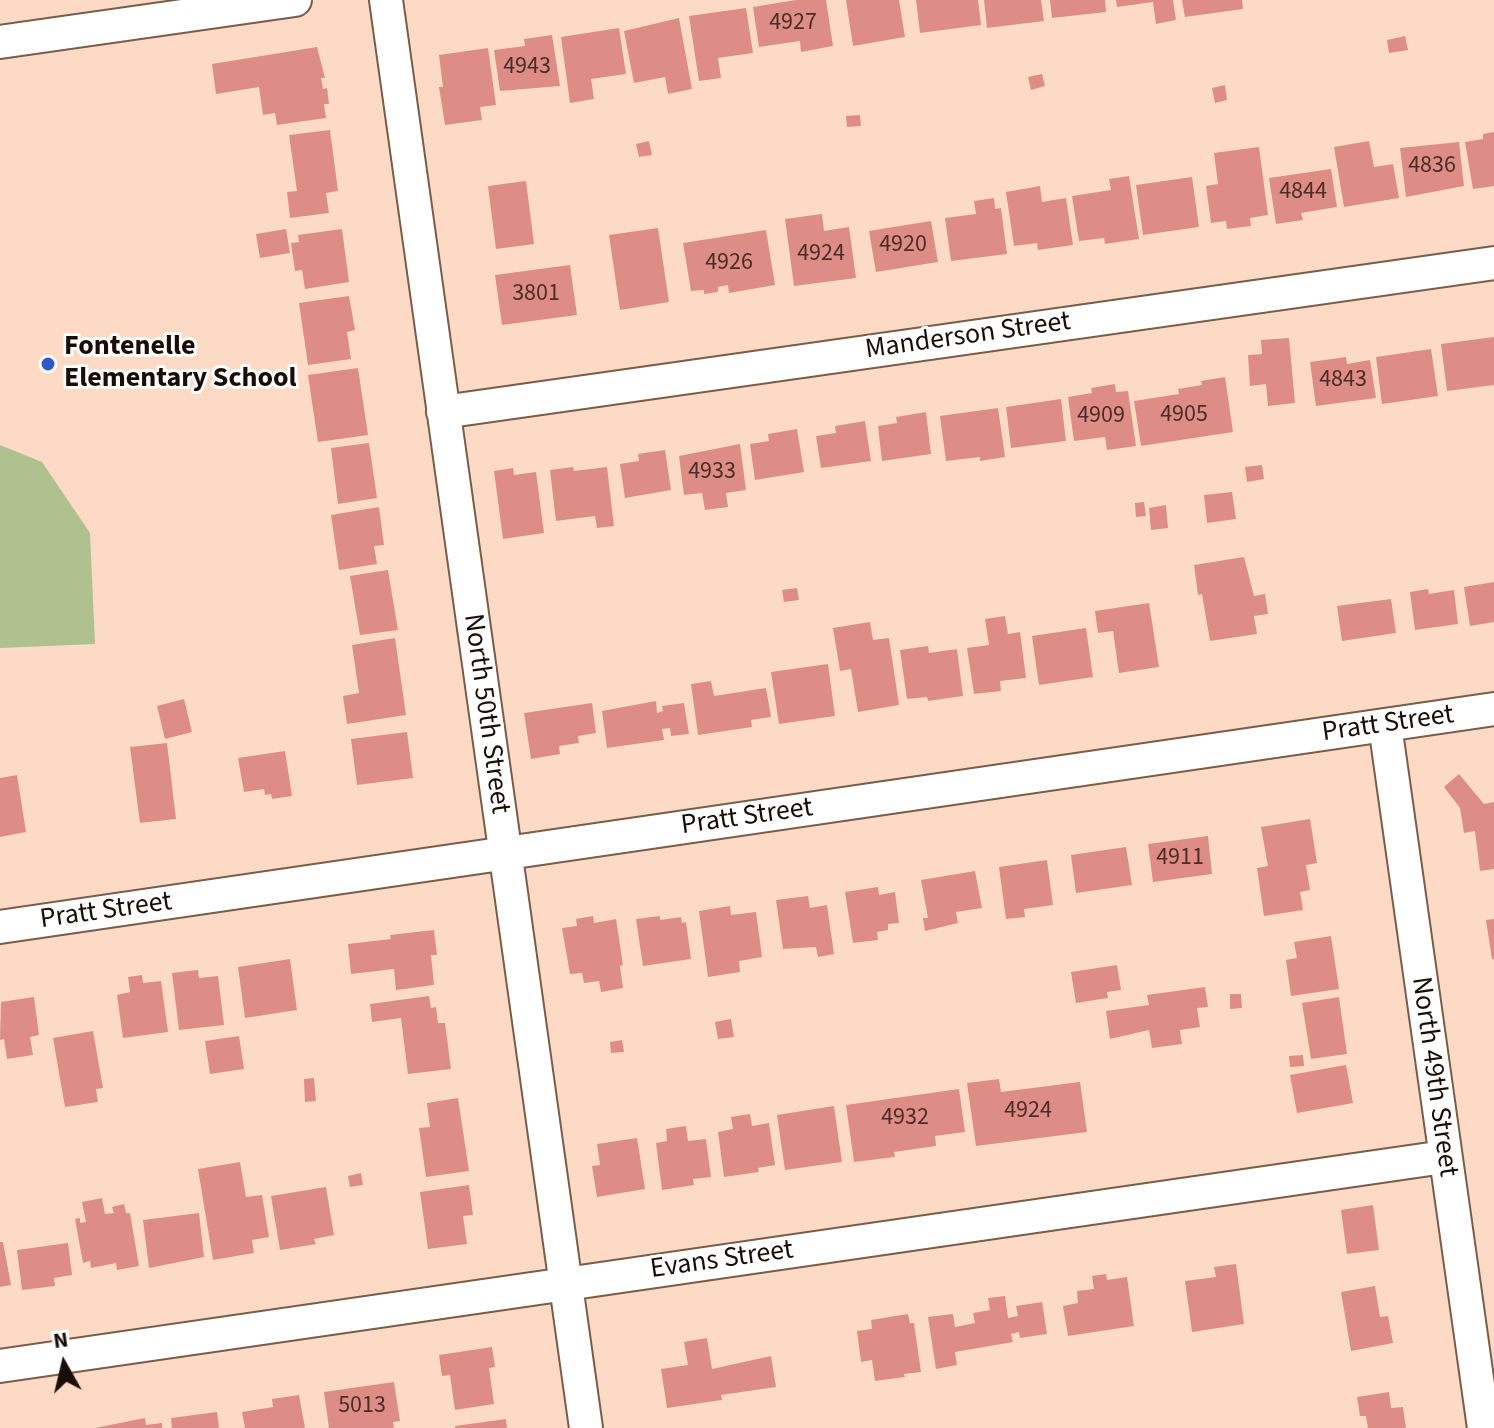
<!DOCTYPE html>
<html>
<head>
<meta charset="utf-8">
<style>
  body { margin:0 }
  #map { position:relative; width:1494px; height:1428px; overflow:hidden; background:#fddac6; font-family:"Source Sans 3",sans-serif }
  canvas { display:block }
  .north { position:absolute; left:24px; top:1324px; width:80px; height:80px; -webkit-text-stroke:6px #fff; paint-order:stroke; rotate:352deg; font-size:22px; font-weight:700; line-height:32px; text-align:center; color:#190e07 }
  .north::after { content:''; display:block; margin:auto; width:28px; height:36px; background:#190e07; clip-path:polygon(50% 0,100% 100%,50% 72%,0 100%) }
</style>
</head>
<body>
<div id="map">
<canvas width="1494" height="1428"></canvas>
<div class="north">N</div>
</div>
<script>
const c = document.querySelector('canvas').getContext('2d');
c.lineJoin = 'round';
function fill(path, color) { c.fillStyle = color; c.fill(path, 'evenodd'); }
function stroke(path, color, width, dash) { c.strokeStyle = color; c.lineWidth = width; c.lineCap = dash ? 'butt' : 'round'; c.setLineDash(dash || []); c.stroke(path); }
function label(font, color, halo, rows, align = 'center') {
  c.font = font + ' "Source Sans 3",sans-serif'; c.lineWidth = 6; c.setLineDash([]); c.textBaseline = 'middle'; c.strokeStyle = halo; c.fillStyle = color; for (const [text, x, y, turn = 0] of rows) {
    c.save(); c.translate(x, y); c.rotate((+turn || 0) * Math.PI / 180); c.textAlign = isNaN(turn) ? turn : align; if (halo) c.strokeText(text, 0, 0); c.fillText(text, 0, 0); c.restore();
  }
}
fill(new Path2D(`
  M 0,445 L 42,462 L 90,533 L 95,644 L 0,648 Z`), '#aec18e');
fill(new Path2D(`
  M 796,0 L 826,0 L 833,46 L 801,52 L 800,41 L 759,47 L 753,7 Z
  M 846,0 L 899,0 L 905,37 L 853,46 Z
  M 916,0 L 978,0 L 981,25 L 920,33 Z
  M 984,0 L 1041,0 L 1044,21 L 987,28 Z
  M 1050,0 L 1105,0 L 1106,12 L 1052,18 Z
  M 1116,0 L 1173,0 L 1176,20 L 1156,24 L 1153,2 L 1117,7 Z
  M 1182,0 L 1242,0 L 1243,9 L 1185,17 Z
  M 746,8 L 753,53 L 718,58 L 721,78 L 699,81 L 689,16 Z
  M 679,18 L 692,89 L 668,94 L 665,77 L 634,83 L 624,31 Z
  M 619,28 L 626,74 L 591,79 L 594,99 L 570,103 L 561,37 Z
  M 552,35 L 560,86 L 500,91 L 494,50 L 525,46 L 524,39 Z
  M 1405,36 L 1408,50 L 1389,53 L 1387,40 Z
  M 317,47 L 325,78 L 321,78 L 323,89 L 327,88 L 329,104 L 324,104 L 326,118 L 277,125 L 275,113 L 263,115 L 259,87 L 216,94 L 212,64 Z
  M 488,48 L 496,105 L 480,107 L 482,120 L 445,125 L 439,87 L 443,87 L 439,55 Z
  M 1042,74 L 1045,86 L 1031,90 L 1028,77 Z
  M 1225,85 L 1227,100 L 1215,103 L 1212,88 Z
  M 860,115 L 861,126 L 847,127 L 846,116 Z
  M 330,130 L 338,191 L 326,193 L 329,213 L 290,218 L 287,192 L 297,191 L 289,135 Z
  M 1494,132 L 1494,186 L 1473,189 L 1465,142 L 1483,139 L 1483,134 Z
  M 649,141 L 652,155 L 639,157 L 636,144 Z
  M 1369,141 L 1374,167 L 1393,164 L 1399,198 L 1344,207 L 1334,147 Z
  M 1459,142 L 1464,186 L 1406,197 L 1400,148 Z
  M 1259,147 L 1268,215 L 1250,218 L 1251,226 L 1227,229 L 1226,221 L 1211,223 L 1206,186 L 1218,184 L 1214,153 Z
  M 1331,169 L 1337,207 L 1301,213 L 1303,220 L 1276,224 L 1269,178 Z
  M 1129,176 L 1139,239 L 1105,244 L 1104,238 L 1079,241 L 1072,196 L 1111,190 L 1109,179 Z
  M 1192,177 L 1199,227 L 1143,235 L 1136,185 Z
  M 526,181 L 534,244 L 496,249 L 488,186 Z
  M 1040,186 L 1042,202 L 1066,198 L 1073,245 L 1038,250 L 1037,243 L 1014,246 L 1006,192 Z
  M 994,198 L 995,209 L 1001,208 L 1007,254 L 951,261 L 945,218 L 976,214 L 974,201 Z
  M 822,214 L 824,231 L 849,227 L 856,278 L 794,286 L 785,219 Z
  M 931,221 L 938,262 L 876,272 L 869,231 Z
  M 658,228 L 669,302 L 620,310 L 609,235 Z
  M 286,229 L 290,253 L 260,258 L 256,234 Z
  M 342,229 L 349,282 L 305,289 L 302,270 L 295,271 L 291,243 L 299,242 L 298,235 Z
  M 766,230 L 775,285 L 729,293 L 728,285 L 718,287 L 718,292 L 704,294 L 704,290 L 691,291 L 683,243 Z
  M 570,265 L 577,315 L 502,325 L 495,275 Z
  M 349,296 L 355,330 L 347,332 L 351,359 L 308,365 L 299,303 Z
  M 1494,337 L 1494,385 L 1447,391 L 1441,344 Z
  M 1289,338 L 1295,403 L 1268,406 L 1266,384 L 1250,386 L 1248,355 L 1262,354 L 1261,340 Z
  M 1431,349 L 1438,396 L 1382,404 L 1376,357 Z
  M 1346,357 L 1347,364 L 1370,360 L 1376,398 L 1316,406 L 1310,362 Z
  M 358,368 L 368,435 L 318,442 L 308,375 Z
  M 1225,377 L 1233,432 L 1141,446 L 1134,401 L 1179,394 L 1178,389 L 1202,385 L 1201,381 Z
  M 1115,384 L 1116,392 L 1128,391 L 1136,446 L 1107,450 L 1105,437 L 1074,441 L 1068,397 L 1092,393 L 1091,388 Z
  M 1061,399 L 1066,441 L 1011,448 L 1006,407 Z
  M 998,408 L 1005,457 L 980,461 L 980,457 L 946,461 L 940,416 Z
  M 926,412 L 931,454 L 882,461 L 878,426 L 897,423 L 896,417 Z
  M 865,421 L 871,461 L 821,468 L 816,436 L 836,433 L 835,426 Z
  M 797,429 L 804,472 L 755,480 L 750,444 L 769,441 L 768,434 Z
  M 369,443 L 377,498 L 338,504 L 331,448 Z
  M 740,444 L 746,490 L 726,493 L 728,507 L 705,510 L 702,493 L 684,495 L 679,456 Z
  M 665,450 L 671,490 L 625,498 L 620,464 L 639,461 L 638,454 Z
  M 1262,465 L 1264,479 L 1247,482 L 1245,467 Z
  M 573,467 L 574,471 L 607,467 L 614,526 L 597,528 L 595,516 L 556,521 L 550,470 Z
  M 513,468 L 514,475 L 536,472 L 544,533 L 503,539 L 494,471 Z
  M 1232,492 L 1236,519 L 1207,523 L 1204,495 Z
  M 1144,502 L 1146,516 L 1136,517 L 1135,503 Z
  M 1166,505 L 1168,528 L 1151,530 L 1149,508 Z
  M 379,507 L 384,545 L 374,546 L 377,564 L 339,570 L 331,515 Z
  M 1244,557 L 1254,596 L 1265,594 L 1268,614 L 1254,616 L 1257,634 L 1210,641 L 1202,594 L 1198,595 L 1194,565 Z
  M 388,570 L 398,630 L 360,635 L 350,576 Z
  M 1494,582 L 1494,622 L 1470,626 L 1464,587 Z
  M 797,588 L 799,600 L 784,602 L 782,590 Z
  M 1428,589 L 1429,594 L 1454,590 L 1458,624 L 1415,630 L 1410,592 Z
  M 1391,599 L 1396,633 L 1342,641 L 1337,606 Z
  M 1149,603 L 1159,667 L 1119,673 L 1113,631 L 1098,633 L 1095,611 Z
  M 1005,616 L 1008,634 L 1020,632 L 1026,678 L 1000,681 L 1001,691 L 974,694 L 967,648 L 989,645 L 985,619 Z
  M 870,622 L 873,640 L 889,638 L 899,705 L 858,712 L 851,669 L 840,671 L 833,628 Z
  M 1086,628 L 1093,677 L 1039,685 L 1032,636 Z
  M 395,638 L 406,715 L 347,724 L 343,696 L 359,693 L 352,645 Z
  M 928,646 L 929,653 L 957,649 L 963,696 L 928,701 L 927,697 L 907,699 L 900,650 Z
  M 828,664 L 835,716 L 779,724 L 771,672 Z
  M 711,681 L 714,696 L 766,688 L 771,717 L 751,720 L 752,727 L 698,735 L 691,684 Z
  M 184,699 L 192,732 L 165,739 L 157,706 Z
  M 656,701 L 657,713 L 663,711 L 662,706 L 684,703 L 689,734 L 671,736 L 670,728 L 662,729 L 664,740 L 607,748 L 602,711 Z
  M 592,703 L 596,733 L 578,736 L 579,743 L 559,746 L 560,754 L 531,759 L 524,713 Z
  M 407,732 L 413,778 L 357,785 L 351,739 Z
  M 167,743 L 176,819 L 140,823 L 130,747 Z
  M 285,751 L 292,796 L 272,799 L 271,794 L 265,795 L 264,789 L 244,792 L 238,758 Z
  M 1459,774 L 1484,804 L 1494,802 L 1494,869 L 1480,871 L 1475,831 L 1464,833 L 1460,808 L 1444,787 Z
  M 17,775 L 26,832 L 0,837 L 0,778 Z
  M 1310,819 L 1317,863 L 1306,865 L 1310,890 L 1300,892 L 1303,910 L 1264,916 L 1257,868 L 1268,866 L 1261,827 Z
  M 1208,836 L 1212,874 L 1153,882 L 1148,844 Z
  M 1126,847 L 1132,885 L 1076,893 L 1071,855 Z
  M 1047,860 L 1053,905 L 1024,909 L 1025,917 L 1006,919 L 999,867 Z
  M 975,871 L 982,908 L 956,912 L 958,923 L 925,931 L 923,918 L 928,918 L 921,880 Z
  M 878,887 L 879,895 L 895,892 L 899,923 L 888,924 L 888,930 L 877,932 L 878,940 L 853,943 L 845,892 Z
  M 808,896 L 810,908 L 827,905 L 834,954 L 818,957 L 816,947 L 783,949 L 776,900 Z
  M 730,906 L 731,915 L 756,912 L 762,957 L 739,961 L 740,972 L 708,977 L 699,911 Z
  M 593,916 L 594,923 L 616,919 L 623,965 L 620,966 L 623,988 L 601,992 L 599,981 L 584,983 L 582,973 L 570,974 L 562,928 L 577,926 L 576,919 Z
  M 660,916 L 660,920 L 681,917 L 682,923 L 686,922 L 691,959 L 643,966 L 636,919 Z
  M 1494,919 L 1494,959 L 1492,959 L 1486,920 Z
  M 434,930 L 437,955 L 431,955 L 434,985 L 396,990 L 394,969 L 351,974 L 348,944 L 391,939 L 390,935 Z
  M 1331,936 L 1339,989 L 1291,996 L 1286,960 L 1297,958 L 1294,942 Z
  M 290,959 L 297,1010 L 245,1018 L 238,967 Z
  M 1117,965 L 1121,990 L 1107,992 L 1108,998 L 1076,1003 L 1071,972 Z
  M 198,970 L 199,978 L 218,976 L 224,1025 L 179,1030 L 172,973 Z
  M 142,975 L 143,983 L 161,981 L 168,1032 L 123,1038 L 117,995 L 130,992 L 128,977 Z
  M 1205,987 L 1208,1007 L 1197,1008 L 1200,1027 L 1180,1030 L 1182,1044 L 1152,1048 L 1149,1030 L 1110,1039 L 1106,1011 L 1149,1005 L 1147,995 Z
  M 1230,994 L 1241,994 L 1242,1008 L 1230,1009 Z
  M 429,996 L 431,1008 L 436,1007 L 438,1023 L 445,1023 L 451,1069 L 408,1074 L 401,1018 L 372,1022 L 370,1004 Z
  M 34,997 L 39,1035 L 30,1037 L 33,1055 L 7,1059 L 4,1039 L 0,1040 L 1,1002 Z
  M 1339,997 L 1347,1054 L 1311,1059 L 1302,1003 Z
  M 731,1019 L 734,1037 L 718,1039 L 715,1022 Z
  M 93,1031 L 103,1088 L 96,1089 L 98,1102 L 65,1107 L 53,1038 Z
  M 239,1036 L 244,1069 L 210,1074 L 205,1041 Z
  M 622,1040 L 624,1052 L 611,1053 L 610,1042 Z
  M 1303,1055 L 1304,1066 L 1290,1067 L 1289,1056 Z
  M 1346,1065 L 1353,1103 L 1297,1113 L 1290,1075 Z
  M 314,1078 L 316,1101 L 305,1102 L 304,1079 Z
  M 999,1079 L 1001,1092 L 1080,1082 L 1087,1132 L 976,1146 L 967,1083 Z
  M 959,1089 L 965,1132 L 935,1136 L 936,1146 L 894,1152 L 895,1157 L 854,1162 L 846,1105 Z
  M 458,1098 L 469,1171 L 426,1177 L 419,1128 L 430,1127 L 427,1103 Z
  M 834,1106 L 842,1162 L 785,1170 L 777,1115 Z
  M 750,1114 L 752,1126 L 769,1123 L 775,1165 L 758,1168 L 759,1172 L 724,1177 L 718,1132 L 733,1129 L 731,1117 Z
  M 686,1126 L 688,1141 L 706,1139 L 711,1177 L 693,1179 L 694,1185 L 662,1190 L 656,1143 L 667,1141 L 666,1129 Z
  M 637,1138 L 645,1189 L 597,1197 L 592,1166 L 600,1165 L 597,1144 Z
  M 240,1162 L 246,1197 L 262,1195 L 269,1237 L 252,1240 L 254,1253 L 213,1260 L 198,1169 Z
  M 361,1173 L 363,1185 L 350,1187 L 348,1176 Z
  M 469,1185 L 473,1215 L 463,1216 L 467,1244 L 428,1249 L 420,1192 Z
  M 326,1187 L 334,1235 L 314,1239 L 316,1244 L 280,1250 L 271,1196 Z
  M 102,1198 L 105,1214 L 114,1213 L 112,1207 L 124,1204 L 126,1213 L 130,1213 L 139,1266 L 117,1270 L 116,1263 L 91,1268 L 90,1261 L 83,1263 L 75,1219 L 80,1218 L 80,1223 L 86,1222 L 82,1202 Z
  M 1373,1205 L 1379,1250 L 1347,1254 L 1341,1210 Z
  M 199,1213 L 204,1257 L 149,1268 L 143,1220 Z
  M 0,1242 L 3,1242 L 11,1285 L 0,1287 Z
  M 68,1243 L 72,1275 L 54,1278 L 55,1286 L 22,1290 L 17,1250 Z
  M 1236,1264 L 1244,1324 L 1192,1332 L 1185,1281 L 1216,1277 L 1214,1267 Z
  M 1106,1274 L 1107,1280 L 1127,1277 L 1134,1326 L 1068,1336 L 1063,1306 L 1078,1303 L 1077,1291 L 1094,1289 L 1092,1276 Z
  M 1375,1286 L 1380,1317 L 1388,1316 L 1393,1343 L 1351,1351 L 1341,1292 Z
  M 1005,1296 L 1008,1318 L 1018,1316 L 1016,1306 L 1042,1302 L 1047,1334 L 1020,1338 L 1019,1332 L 1011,1334 L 1013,1342 L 955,1352 L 957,1365 L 936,1369 L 928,1317 L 953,1314 L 955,1327 L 975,1323 L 973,1313 L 990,1310 L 988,1298 Z
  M 908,1314 L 910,1323 L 914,1323 L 921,1372 L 904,1374 L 905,1377 L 875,1381 L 872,1360 L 861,1362 L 857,1331 L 872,1329 L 871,1320 Z
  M 707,1338 L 712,1369 L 771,1356 L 776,1387 L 721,1395 L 722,1400 L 667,1408 L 661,1369 L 688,1365 L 684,1342 Z
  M 492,1347 L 495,1367 L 489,1368 L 494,1404 L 455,1410 L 450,1375 L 442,1376 L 439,1355 Z
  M 394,1382 L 400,1421 L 393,1422 L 394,1428 L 329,1428 L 324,1392 Z
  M 1389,1392 L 1391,1408 L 1403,1407 L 1406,1428 L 1368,1428 L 1366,1416 L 1360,1416 L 1357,1397 Z
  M 299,1395 L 305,1428 L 245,1428 L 242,1412 L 273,1407 L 272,1399 Z
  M 217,1412 L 219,1428 L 172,1428 L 171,1418 Z
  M 145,1418 L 146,1425 L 162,1423 L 162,1428 L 95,1428 Z
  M 506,1419 L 507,1428 L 455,1428 L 455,1426 Z`), '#dd8d85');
const minor = new Path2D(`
  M 386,0 L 586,1428
  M 0,42 L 295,0
  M 443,412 L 1494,263
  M 1385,725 L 1484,1428
  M 0,927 L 1494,709
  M 0,1366 L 1444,1157`);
stroke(minor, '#7a5c4a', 36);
stroke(minor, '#fff', 32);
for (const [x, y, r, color] of [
  [48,364,8,"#2c5ac9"]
]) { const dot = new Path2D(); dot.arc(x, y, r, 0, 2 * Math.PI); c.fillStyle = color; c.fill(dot); stroke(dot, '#fff', 3); }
label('24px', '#4a2e26', null, [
  ["4927",793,24],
  ["4943",527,68],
  ["4836",1432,167],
  ["4844",1303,193],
  ["4920",903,246],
  ["4924",821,255],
  ["4926",729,264],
  ["3801",536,295],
  ["4843",1343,381],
  ["4905",1184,416],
  ["4909",1101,417],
  ["4933",712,473],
  ["4911",1180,859],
  ["4924",1028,1112],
  ["4932",905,1119],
  ["5013",362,1407]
]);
label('28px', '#190e07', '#fff', [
  ["Manderson Street",968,337,-8],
  ["North 50th Street",485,714,82],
  ["Pratt Street",1388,725,-8],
  ["Pratt Street",747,818,-8],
  ["Pratt Street",106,912,-8],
  ["North 49th Street",1433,1077,82],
  ["Evans Street",722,1261,-8]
]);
label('bold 28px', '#190e07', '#fff', [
  ["Fontenelle",64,348],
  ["Elementary School",64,380]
], 'left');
</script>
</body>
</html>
